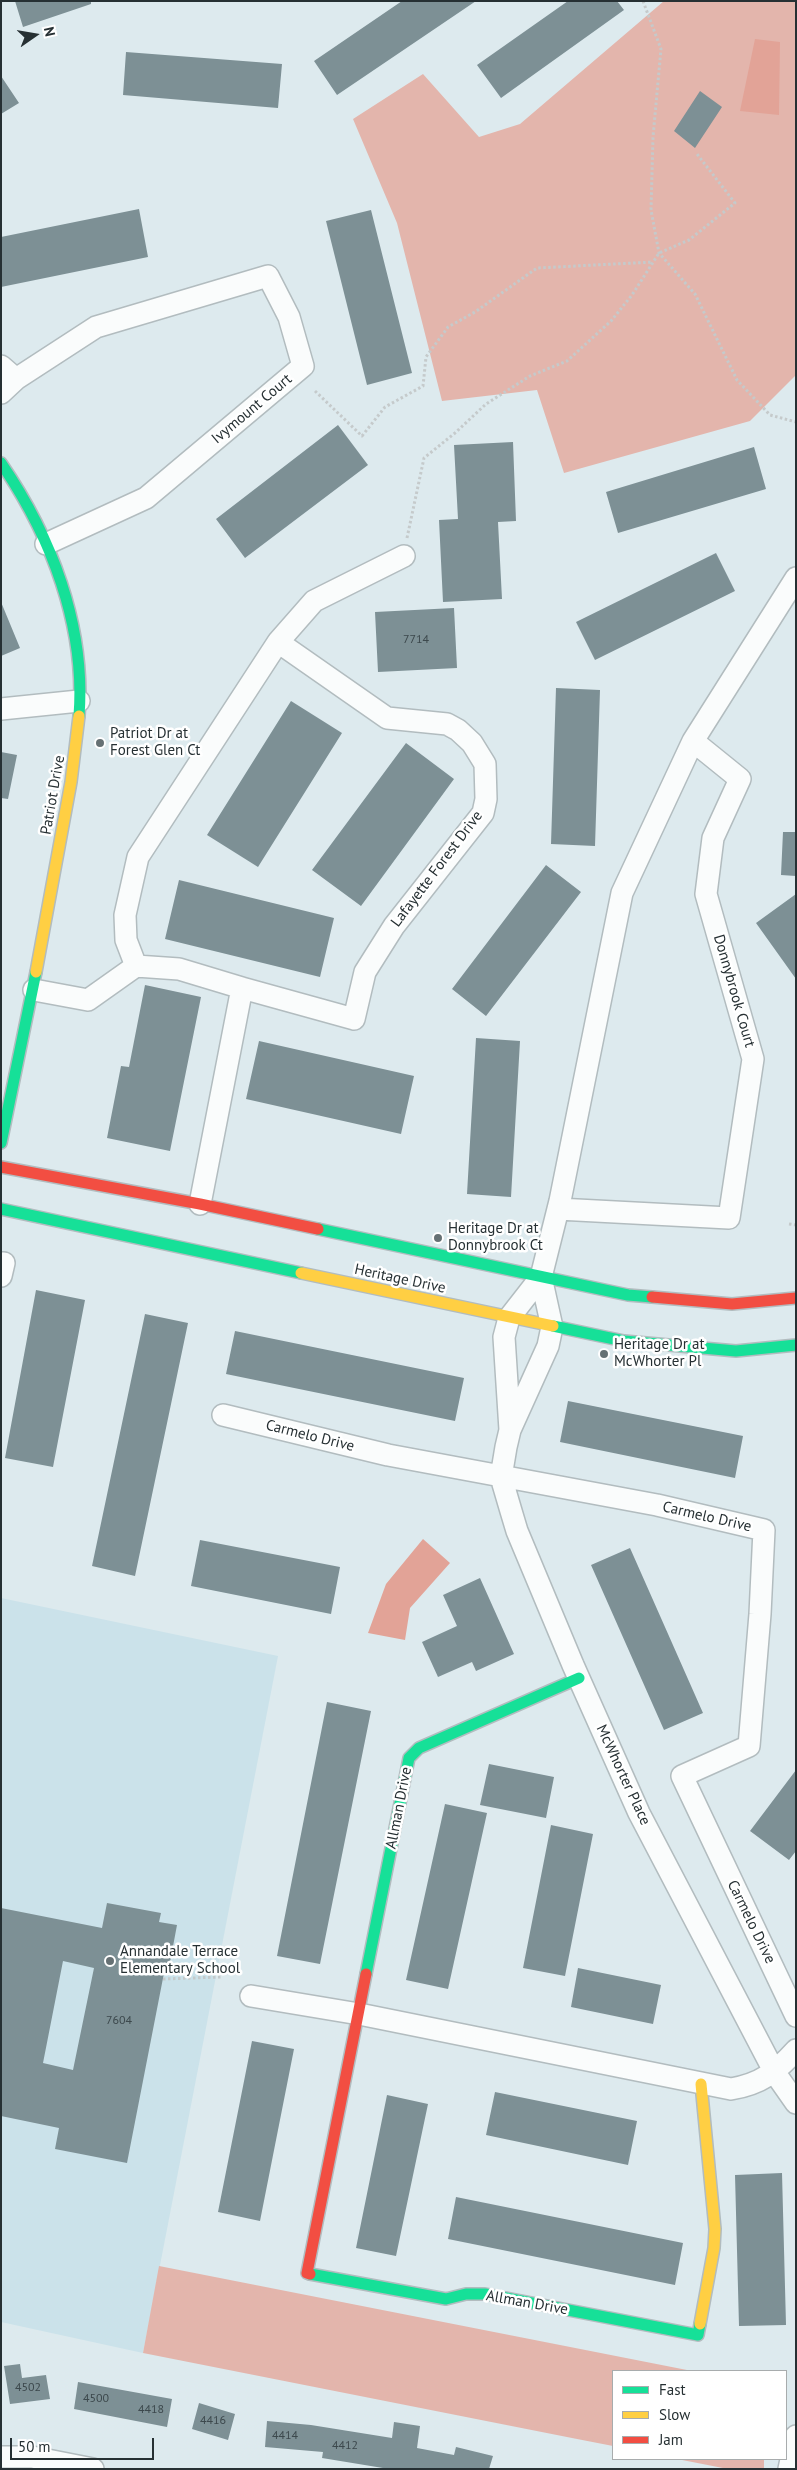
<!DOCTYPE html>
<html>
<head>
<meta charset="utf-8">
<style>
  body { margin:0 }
  #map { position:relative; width:797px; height:2470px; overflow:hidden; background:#ddeaee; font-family:"PT Sans",sans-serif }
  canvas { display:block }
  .frame { position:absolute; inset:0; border:2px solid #263033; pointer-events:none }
  .legend { position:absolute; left:612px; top:2370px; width:175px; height:90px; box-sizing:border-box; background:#fff; border:1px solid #a8acad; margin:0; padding:6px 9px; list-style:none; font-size:15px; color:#263033 }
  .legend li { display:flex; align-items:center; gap:10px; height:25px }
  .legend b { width:25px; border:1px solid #a8acad }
  .north { position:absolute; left:10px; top:10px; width:50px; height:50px; -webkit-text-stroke:4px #fff; paint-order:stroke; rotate:77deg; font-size:14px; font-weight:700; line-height:20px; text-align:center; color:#263033 }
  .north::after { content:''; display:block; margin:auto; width:18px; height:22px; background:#263033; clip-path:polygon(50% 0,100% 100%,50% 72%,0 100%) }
  .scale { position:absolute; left:10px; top:2438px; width:144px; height:22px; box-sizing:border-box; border:2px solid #263033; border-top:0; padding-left:6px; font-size:15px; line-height:18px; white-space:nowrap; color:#263033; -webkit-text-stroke:4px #fff; paint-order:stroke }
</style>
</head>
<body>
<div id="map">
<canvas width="797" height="2470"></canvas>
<div class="frame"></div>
<ul class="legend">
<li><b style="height:6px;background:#16e098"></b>Fast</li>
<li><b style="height:6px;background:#ffcf43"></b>Slow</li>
<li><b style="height:6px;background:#f24e42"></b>Jam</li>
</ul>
<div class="north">N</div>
<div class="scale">50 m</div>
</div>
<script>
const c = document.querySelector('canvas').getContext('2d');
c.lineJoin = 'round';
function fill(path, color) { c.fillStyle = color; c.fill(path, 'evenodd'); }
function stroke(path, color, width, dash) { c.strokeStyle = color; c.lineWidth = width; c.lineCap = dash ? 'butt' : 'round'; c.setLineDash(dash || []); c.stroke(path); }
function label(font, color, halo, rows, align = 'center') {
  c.font = font + ' "PT Sans",sans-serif'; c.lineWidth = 5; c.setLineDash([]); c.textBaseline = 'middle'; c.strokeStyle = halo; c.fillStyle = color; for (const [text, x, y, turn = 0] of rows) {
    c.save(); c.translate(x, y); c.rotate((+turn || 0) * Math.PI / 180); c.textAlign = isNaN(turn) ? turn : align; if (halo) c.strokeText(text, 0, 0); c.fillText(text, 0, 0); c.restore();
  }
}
fill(new Path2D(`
  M 1,1598 L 278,1656 L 143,2353 L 1,2322 Z`), '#cbe2ea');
fill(new Path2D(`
  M 664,1 L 796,1 L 796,375 L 750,421 L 564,473 L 537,390 L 442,401 L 397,223 L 353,119 L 423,74 L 479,137 L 520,124 Z
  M 159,2266 L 692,2371 L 613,2371 L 613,2446 L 572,2438 L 143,2353 Z
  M 677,2459 L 764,2459 L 764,2469 L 728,2469 Z`), '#e3b5ac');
fill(new Path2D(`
  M 755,39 L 780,42 L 779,115 L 740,111 Z
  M 423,1539 L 450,1563 L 410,1608 L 405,1640 L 368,1633 L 386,1584 Z`), '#e2a397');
fill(new Path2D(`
  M 15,1 L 91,1 L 91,4 L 23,27 Z
  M 402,1 L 476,1 L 337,95 L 314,61 Z
  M 568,1 L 617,1 L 624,10 L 501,98 L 477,65 Z
  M 126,52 L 282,64 L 278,108 L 123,95 Z
  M 1,76 L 19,103 L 1,114 Z
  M 700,91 L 722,107 L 695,148 L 674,131 Z
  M 139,209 L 148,257 L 1,287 L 1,237 Z
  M 371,210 L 412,373 L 367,385 L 326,221 Z
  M 338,425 L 368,465 L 245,558 L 216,519 Z
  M 513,442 L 516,521 L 498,522 L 502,599 L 443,602 L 439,520 L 458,519 L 454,445 Z
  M 754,447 L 766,489 L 618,533 L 606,492 Z
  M 716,553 L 735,591 L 595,660 L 576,622 Z
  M 1,602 L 20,648 L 1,656 Z
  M 454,608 L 457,668 L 378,672 L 375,612 Z
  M 556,688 L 600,690 L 595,846 L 551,844 Z
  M 291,701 L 342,733 L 258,867 L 207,835 Z
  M 406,743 L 454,779 L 361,906 L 312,870 Z
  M 1,752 L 17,755 L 8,799 L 1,798 Z
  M 783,832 L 796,832 L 796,876 L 781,875 Z
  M 546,865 L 581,892 L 486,1016 L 452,989 Z
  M 179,880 L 334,918 L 320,977 L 165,939 Z
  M 796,894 L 796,979 L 756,923 Z
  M 145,985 L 201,997 L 170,1151 L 107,1138 L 121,1066 L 129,1067 Z
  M 476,1038 L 520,1041 L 511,1197 L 467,1194 Z
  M 259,1041 L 414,1076 L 401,1134 L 246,1099 Z
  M 36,1290 L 85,1300 L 53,1467 L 5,1458 Z
  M 145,1314 L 188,1323 L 135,1576 L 92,1566 Z
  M 235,1331 L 464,1378 L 455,1421 L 226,1374 Z
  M 568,1401 L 743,1436 L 735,1478 L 560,1442 Z
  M 200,1540 L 340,1567 L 331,1614 L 191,1586 Z
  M 630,1548 L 703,1713 L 664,1730 L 591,1565 Z
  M 480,1578 L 514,1654 L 476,1671 L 472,1662 L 438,1677 L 422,1642 L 457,1626 L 443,1595 Z
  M 327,1702 L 371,1711 L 320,1964 L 277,1956 Z
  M 489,1764 L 554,1777 L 546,1818 L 480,1805 Z
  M 796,1770 L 796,1851 L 789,1860 L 750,1831 Z
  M 445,1804 L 487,1813 L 448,1989 L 406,1980 Z
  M 551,1825 L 593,1834 L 565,1976 L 523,1968 Z
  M 107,1903 L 161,1913 L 159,1922 L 177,1925 L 168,1973 L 164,1973 L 127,2163 L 55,2149 L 59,2128 L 1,2116 L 1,1908 L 102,1928 ZM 63,1961 L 94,1968 L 73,2070 L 43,2063 Z
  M 578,1968 L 661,1985 L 653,2024 L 571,2007 Z
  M 252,2041 L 294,2049 L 260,2221 L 218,2212 Z
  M 495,2092 L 637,2121 L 628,2165 L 486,2135 Z
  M 387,2095 L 428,2104 L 396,2256 L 356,2248 Z
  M 782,2173 L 786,2325 L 739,2326 L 735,2175 Z
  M 456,2197 L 683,2243 L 675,2285 L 448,2239 Z
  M 20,2364 L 22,2378 L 46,2375 L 50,2399 L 10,2404 L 4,2366 Z
  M 78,2382 L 172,2399 L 167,2427 L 74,2409 Z
  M 199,2403 L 235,2414 L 228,2440 L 192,2429 Z
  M 267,2421 L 311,2425 L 392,2438 L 394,2422 L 420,2426 L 417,2448 L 454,2455 L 456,2447 L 493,2456 L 489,2469 L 389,2469 L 322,2458 L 323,2452 L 265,2447 Z`), '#7d9095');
const street = new Path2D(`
  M 1,366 L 16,379
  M 1,393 L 16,379 L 96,327 L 268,276 L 289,317 L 303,366 L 146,498 L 46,544
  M 278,642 L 314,601 L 404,556
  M 1,709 L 79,701
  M 136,966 L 126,940 L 125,915 L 138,857 L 278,642 L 387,718 L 447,724 L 458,730 L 472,743 L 485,764 L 486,799 L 483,813 L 394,926 L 365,972 L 354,1019 L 242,988
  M 34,990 L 88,1000 L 136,966 L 179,969 L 242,988 L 200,1204
  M 558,1209 L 729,1218 L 753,1059 L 706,894 L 713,838 L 740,779 L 693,741 L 796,578
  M 1,1263 L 4,1263 L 1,1276
  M 541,1277 L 552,1327 L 548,1346 L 510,1430 L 506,1447 L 501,1477 L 511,1511 L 517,1531 L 573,1665 L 639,1813 L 775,2073 L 796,2103
  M 223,1415 L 388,1455 L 657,1505 L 764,1530 L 760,1614 L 749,1746 L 682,1776 L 796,2016
  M 510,1430 L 504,1337 L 509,1318 L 541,1277 L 560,1201 L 622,893 L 693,741
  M 251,1996 L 359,2014 L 731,2089 C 761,2084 776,2072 796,2050
  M 1,2457 L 32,2457 L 93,2469
  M 789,2469 L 796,2436`);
const fast = new Path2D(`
  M 1,463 C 51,536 86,626 79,716
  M 1,1143 L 36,972
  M 1,1209 L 301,1273
  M 318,1229 L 628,1295 L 652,1297
  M 553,1326 L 624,1341 L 736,1351 L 796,1345
  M 366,1974 L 409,1758 L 419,1748 L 579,1678
  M 310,2274 L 446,2299 L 466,2294 L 485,2294 L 698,2335 L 700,2324`);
const slow = new Path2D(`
  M 36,972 L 71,782 L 79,716
  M 301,1273 L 553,1326
  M 700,2324 L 714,2248 L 715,2229 L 701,2084`);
const jam = new Path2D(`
  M 1,1167 L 200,1204 L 318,1229
  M 652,1297 L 732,1304 L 796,1298
  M 310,2274 L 307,2273 L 366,1974`);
stroke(street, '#b2bcbf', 24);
stroke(fast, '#b2bcbf', 14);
stroke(slow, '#b2bcbf', 14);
stroke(jam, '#b2bcbf', 14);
stroke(new Path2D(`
  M 643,1 L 661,49 L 653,137 L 651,210 L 659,253 L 695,294 L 737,380 L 770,415 L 796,422
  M 315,391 L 362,436 L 385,407 L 423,386 L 426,357 L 448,327 L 475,312 L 537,268 L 653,262
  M 407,538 L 424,458 L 455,433 L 486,404 L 530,376 L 567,361 L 611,321 L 632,295 L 659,253 L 689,240 L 735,203 L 697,154
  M 789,1224 L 796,1225
  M 163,1979 L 221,1977`), '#c5cacb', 3, [2.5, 2.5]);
stroke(street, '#fafcfc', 21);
stroke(fast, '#16e098', 11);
stroke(slow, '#ffcf43', 11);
stroke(jam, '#f24e42', 11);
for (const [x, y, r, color] of [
  [100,743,5,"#667174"],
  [438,1238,5,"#667174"],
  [604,1354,5,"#667174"],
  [110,1961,5,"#667174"]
]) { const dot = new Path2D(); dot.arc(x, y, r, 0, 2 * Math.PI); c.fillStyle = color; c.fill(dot); stroke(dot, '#fff', 2); }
label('12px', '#3c484c', null, [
  ["7714",416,640],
  ["7604",119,2021],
  ["4502",28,2388],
  ["4500",96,2399],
  ["4418",151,2410],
  ["4416",213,2421],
  ["4414",285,2436],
  ["4412",345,2446]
]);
label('15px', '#263033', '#fff', [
  ["Ivymount Court",252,409,-40],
  ["Patriot Drive",53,795,-80],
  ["Lafayette Forest Drive",437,869,-53],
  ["Donnybrook Court",734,991,74],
  ["Heritage Drive",400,1279,12],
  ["Carmelo Drive",310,1436,14],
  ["Carmelo Drive",707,1517,13],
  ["McWhorter Place",623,1775,65],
  ["Allman Drive",399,1808,-79],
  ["Carmelo Drive",751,1922,64],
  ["Allman Drive",527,2303,10]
]);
label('15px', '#263033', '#fff', [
  ["Patriot Dr at",110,734],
  ["Forest Glen Ct",110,751],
  ["Heritage Dr at",448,1229],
  ["Donnybrook Ct",448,1246],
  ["Heritage Dr at",614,1345],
  ["McWhorter Pl",614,1362],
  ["Annandale Terrace",120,1952],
  ["Elementary School",120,1969]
], 'left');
</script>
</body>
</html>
